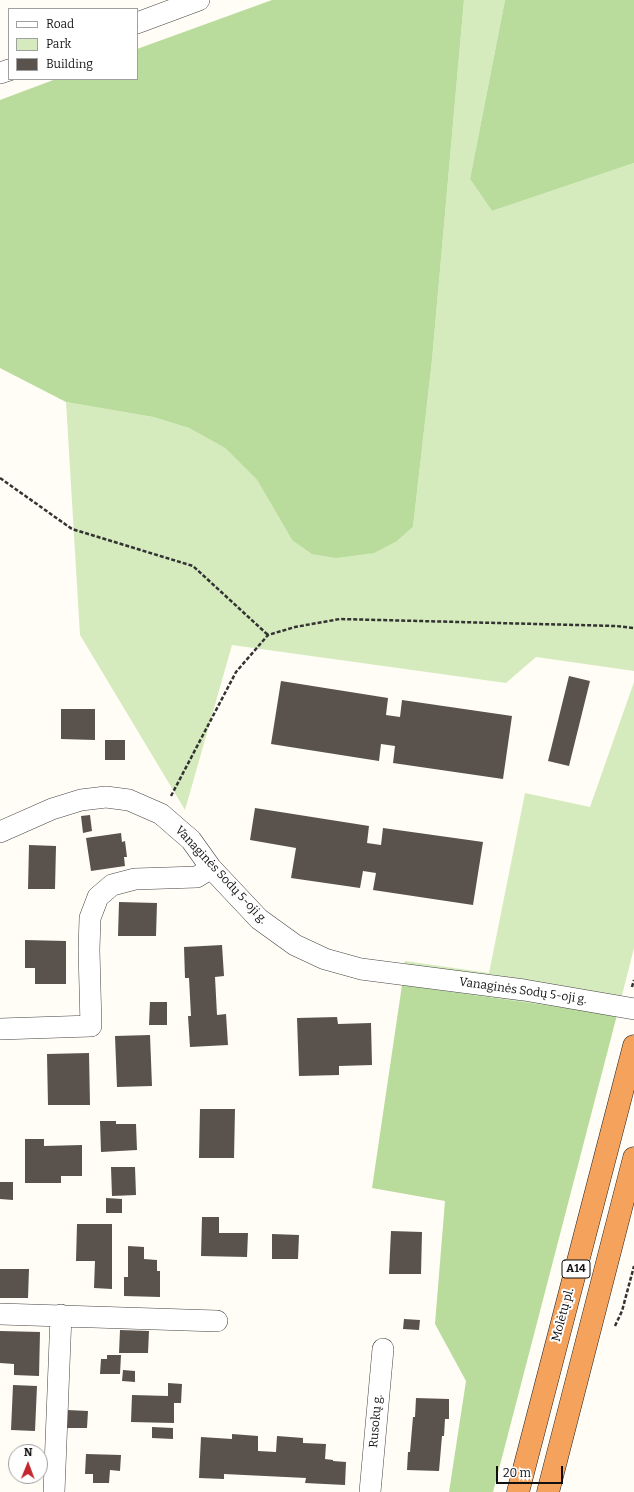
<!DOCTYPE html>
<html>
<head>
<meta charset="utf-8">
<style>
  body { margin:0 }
  #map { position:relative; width:634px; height:1492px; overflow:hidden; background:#fffdf5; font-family:Bitter,serif }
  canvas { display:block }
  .legend { position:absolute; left:8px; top:8px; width:130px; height:72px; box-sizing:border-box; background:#fff; border:1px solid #a0a0a0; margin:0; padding:5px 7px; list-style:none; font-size:12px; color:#111 }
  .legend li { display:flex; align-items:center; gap:8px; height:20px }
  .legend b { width:20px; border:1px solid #a0a0a0 }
  .north { position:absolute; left:8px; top:1444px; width:40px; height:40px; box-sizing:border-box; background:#fff; border:1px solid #a0a0a0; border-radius:50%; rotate:1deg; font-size:11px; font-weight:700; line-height:16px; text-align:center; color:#111 }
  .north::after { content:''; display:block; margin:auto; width:14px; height:18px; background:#c4262e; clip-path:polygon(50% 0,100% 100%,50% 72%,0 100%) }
  .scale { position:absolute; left:496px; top:1466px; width:67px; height:18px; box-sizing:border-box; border:2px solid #111; border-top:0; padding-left:5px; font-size:12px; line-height:14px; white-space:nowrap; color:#111; -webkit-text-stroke:3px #fff; paint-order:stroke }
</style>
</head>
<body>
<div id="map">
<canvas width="634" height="1492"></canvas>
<ul class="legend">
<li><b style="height:5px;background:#fff"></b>Road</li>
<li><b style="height:11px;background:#d5ebbd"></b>Park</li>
<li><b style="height:11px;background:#5a524d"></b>Building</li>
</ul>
<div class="north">N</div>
<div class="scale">20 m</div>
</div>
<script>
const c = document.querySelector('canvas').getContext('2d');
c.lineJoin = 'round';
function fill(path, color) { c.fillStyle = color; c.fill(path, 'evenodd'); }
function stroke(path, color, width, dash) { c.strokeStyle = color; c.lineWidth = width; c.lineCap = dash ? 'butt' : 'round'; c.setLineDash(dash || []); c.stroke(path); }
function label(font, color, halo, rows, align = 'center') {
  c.font = font + ' Bitter,serif'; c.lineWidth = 4; c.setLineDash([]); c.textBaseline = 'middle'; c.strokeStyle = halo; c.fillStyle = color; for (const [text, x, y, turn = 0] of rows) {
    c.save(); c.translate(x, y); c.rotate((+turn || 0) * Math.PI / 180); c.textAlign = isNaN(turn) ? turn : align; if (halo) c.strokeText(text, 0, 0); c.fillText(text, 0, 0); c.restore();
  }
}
fill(new Path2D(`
  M 464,0 L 505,0 L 470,179 L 492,211 L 634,163 L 634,671 L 536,657 L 506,683 L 232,645 L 185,810 L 80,635 L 66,402 L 153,417 L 189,428 L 225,448 L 257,480 L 292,540 L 397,541 L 413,527 L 432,360 Z
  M 634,682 L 634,948 L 617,1015 L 402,985 L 405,961 L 489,973 L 525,793 L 590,807 Z`), '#d5ebbd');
fill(new Path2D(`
  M 272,0 L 464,0 L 432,360 L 413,527 L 397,541 L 374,553 L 336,558 L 312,554 L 292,540 L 257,480 L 225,448 L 189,428 L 153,417 L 66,402 L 0,368 L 0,100 L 56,79 L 137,79 L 137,49 Z
  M 505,0 L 634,0 L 634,163 L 492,211 L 470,179 Z
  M 402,985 L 617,1015 L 493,1492 L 449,1492 L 466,1381 L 435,1324 L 445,1201 L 372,1188 Z`), '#b9dc9c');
fill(new Path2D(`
  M 569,676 L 590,681 L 569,766 L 548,761 Z
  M 281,681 L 388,698 L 386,715 L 400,717 L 402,700 L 512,716 L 503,779 L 393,763 L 395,746 L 381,744 L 379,761 L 271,744 Z
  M 61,709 L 95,709 L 95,740 L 61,739 Z
  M 105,740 L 125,740 L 125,760 L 105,760 Z
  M 255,808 L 369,826 L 367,843 L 381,845 L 383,828 L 483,842 L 473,905 L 373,890 L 376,873 L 363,871 L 360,888 L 291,878 L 296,848 L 250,840 Z
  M 90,815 L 92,831 L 83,833 L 81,816 Z
  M 121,833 L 122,842 L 125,841 L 127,857 L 124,857 L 125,866 L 91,871 L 86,838 Z
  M 29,845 L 56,846 L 55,889 L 28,889 Z
  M 119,902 L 157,903 L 156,936 L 118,936 Z
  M 25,940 L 66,941 L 66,984 L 35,984 L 35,968 L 25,968 Z
  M 222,945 L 224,976 L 215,977 L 217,1015 L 226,1014 L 228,1045 L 190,1047 L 188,1016 L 191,1016 L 189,978 L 185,978 L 184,947 Z
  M 150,1002 L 167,1002 L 167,1025 L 149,1025 Z
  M 337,1017 L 338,1024 L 371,1023 L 372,1065 L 339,1066 L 339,1075 L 299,1076 L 297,1018 Z
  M 150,1035 L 152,1086 L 117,1087 L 115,1036 Z
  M 89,1053 L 90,1105 L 48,1105 L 47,1054 Z
  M 200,1109 L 235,1109 L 234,1158 L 199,1158 Z
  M 100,1121 L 116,1121 L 116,1124 L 136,1124 L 137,1150 L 101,1152 Z
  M 25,1139 L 44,1139 L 44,1146 L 82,1145 L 82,1176 L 61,1176 L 61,1183 L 25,1183 Z
  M 111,1167 L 135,1167 L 136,1195 L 112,1196 Z
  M 0,1182 L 13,1182 L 13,1200 L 0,1199 Z
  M 106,1198 L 122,1199 L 122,1213 L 106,1213 Z
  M 202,1217 L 219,1217 L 219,1233 L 248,1233 L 247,1257 L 201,1256 Z
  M 77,1224 L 112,1224 L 112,1289 L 94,1288 L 95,1261 L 76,1261 Z
  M 391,1231 L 422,1232 L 421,1274 L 389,1274 Z
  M 272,1234 L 299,1235 L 298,1259 L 272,1259 Z
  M 128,1246 L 144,1247 L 144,1259 L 157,1260 L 157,1271 L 160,1271 L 160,1297 L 124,1296 L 124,1277 L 128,1277 Z
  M 0,1269 L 29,1269 L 28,1298 L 0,1298 Z
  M 404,1319 L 420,1320 L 419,1330 L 403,1329 Z
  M 120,1330 L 149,1331 L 148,1353 L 119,1353 Z
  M 0,1331 L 40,1332 L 39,1376 L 14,1375 L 14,1364 L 0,1363 Z
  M 107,1355 L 121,1355 L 120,1374 L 100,1374 L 101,1359 L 107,1359 Z
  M 123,1370 L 135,1371 L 135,1382 L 122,1381 Z
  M 168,1383 L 182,1384 L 181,1403 L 174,1403 L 174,1423 L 131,1422 L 132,1395 L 168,1396 Z
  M 13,1385 L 37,1386 L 35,1431 L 11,1430 Z
  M 416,1398 L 449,1399 L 449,1419 L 445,1419 L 444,1436 L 442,1436 L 439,1471 L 407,1470 L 408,1452 L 410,1452 L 413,1417 L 415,1417 Z
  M 67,1410 L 88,1411 L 87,1428 L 66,1428 Z
  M 152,1427 L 173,1428 L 173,1439 L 152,1438 Z
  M 232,1434 L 258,1436 L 258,1451 L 276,1452 L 277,1436 L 303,1438 L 303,1443 L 326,1444 L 325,1459 L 333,1460 L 333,1461 L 346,1462 L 345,1485 L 305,1483 L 306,1478 L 224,1474 L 224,1479 L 199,1478 L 201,1437 L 232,1439 Z
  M 86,1454 L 121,1455 L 120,1471 L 110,1470 L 109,1483 L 93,1483 L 93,1474 L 85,1474 Z`), '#5a524d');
const street = new Path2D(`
  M 137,23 L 199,0
  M 0,73 L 9,70
  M 0,832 L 52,809 L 81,800 L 106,797 L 129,800 L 161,814 L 191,840 L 211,868 L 259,919 L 295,945 L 325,959 L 361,969 L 524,990 L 634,1009
  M 0,1029 L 91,1026 L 89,950 L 90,918 L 98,897 L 112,885 L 135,879 L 197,877 L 211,868
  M 0,1314 L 217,1321
  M 54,1492 L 61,1315
  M 370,1492 L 383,1349`);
const highway = new Path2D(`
  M 518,1492 L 634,1046
  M 548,1492 L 634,1158`);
stroke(street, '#444', 22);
stroke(highway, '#222', 23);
stroke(new Path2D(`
  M 0,478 L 72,529 L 193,566 L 268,635
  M 171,796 L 236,672 L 268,635 L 295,627 L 340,619 L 616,626 L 634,628
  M 632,987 L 634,980
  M 615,1326 L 622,1311 L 634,1266`), '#333', 2.5, [4, 2]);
stroke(street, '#fff', 21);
stroke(highway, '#f5a25d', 22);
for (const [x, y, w] of [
  [576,1269,28]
]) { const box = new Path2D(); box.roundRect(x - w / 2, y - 9, w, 18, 3); c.fillStyle = '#fff'; c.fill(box); stroke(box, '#111', 1); }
label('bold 11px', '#111', null, [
  ["A14",576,1269]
]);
label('12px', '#111', '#fff', [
  ["Vanaginės Sodų 5-oji g.",221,875,47],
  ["Vanaginės Sodų 5-oji g.",523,991,8],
  ["Molėtų pl.",563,1315,-75],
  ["Rusokų g.",376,1421,-85]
]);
</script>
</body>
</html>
